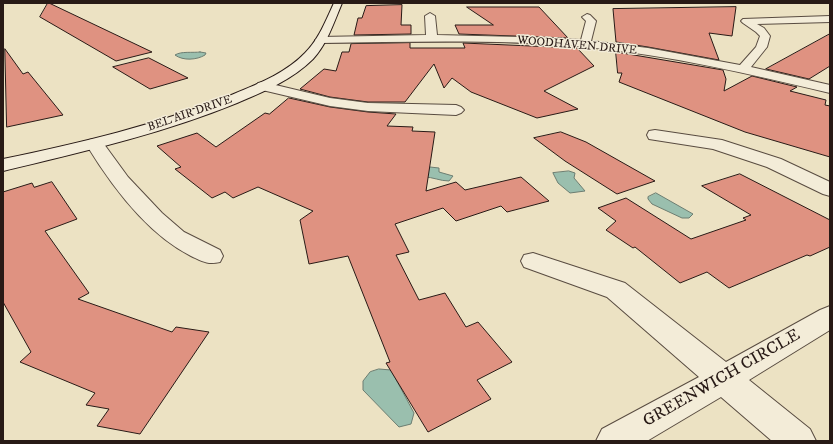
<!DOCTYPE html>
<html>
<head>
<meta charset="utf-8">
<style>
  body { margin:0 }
  #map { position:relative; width:833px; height:444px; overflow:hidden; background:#ece2c3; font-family:"IM FELL DW Pica",serif }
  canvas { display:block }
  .frame { position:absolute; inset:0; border:4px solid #281a16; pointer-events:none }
</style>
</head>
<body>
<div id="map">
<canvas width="833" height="444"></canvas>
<div class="frame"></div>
</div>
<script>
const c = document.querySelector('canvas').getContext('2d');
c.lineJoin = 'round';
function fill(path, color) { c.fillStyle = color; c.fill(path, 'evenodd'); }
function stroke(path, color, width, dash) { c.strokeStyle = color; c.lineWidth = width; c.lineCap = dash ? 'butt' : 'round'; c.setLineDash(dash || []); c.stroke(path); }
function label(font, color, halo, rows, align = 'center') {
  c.font = font + ' "IM FELL DW Pica",serif'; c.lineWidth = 3; c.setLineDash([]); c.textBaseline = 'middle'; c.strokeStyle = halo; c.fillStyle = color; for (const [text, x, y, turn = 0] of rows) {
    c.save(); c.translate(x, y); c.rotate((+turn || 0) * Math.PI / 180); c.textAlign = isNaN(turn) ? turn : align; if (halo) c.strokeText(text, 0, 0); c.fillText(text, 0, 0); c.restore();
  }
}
const water = new Path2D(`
  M 200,52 L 206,53 L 205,55 C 197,60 183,61 175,55 C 181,51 193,53 200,52 Z
  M 430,167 L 439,168 L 439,172 L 453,176 L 449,181 C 440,181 433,177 424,177 L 421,169 Z
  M 569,171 L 575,173 L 574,178 L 585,191 L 570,193 L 558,183 L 553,173 Z
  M 656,193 L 693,214 L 689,218 L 682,218 L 652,204 L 648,199 L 648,197 Z
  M 379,369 L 391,370 L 414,413 L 411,424 L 399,427 L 363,390 L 363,381 L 370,372 Z`);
fill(water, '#9abfae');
stroke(water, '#6c7d71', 1);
const building = new Path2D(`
  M 48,3 L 49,3 L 152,52 L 116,61 L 40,17 Z
  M 402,5 L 401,25 L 411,25 L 411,34 L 354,35 L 358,18 L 362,18 L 366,6 Z
  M 467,7 L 539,7 L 568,38 L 459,34 L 455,25 L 493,25 Z
  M 736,7 L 732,36 L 709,33 L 719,60 L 648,47 L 616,42 L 613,9 Z
  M 830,34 L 830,66 L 809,79 L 766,69 Z
  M 410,43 L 410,48 L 465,48 L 463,43 L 577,48 L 594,66 L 544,91 L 578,109 L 537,118 L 471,92 L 452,78 L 444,88 L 434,64 L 405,102 L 368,102 L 330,97 L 300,89 L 324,69 L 336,71 L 342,52 L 349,52 L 351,44 Z
  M 5,49 L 23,74 L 28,72 L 63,115 L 7,127 Z
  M 616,52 L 723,70 L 726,79 L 724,91 L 752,76 L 797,87 L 790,91 L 826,100 L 825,105 L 830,106 L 830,157 L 745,132 L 619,82 L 622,73 L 618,73 Z
  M 149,58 L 188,78 L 150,89 L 113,67 Z
  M 289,98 L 330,107 L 368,112 L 396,114 L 387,126 L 413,127 L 412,131 L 435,132 L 426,191 L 456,182 L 465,190 L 521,177 L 549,201 L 507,212 L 501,206 L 456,221 L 443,208 L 395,224 L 409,252 L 396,255 L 419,300 L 445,293 L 466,327 L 478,322 L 512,362 L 477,380 L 491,399 L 428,432 L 386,363 L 390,362 L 348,256 L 309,264 L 300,220 L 313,211 L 258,187 L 233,198 L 225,192 L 212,198 L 175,169 L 181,167 L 157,146 L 197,133 L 216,147 L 265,113 L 269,114 Z
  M 561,132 L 586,142 L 655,181 L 617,194 L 565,161 L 534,138 Z
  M 740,174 L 830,220 L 830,247 L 810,256 L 807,255 L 729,288 L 707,272 L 680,283 L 635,247 L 633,248 L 606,230 L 616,221 L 598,208 L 626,198 L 691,239 L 746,220 L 743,218 L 751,215 L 702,186 Z
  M 52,182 L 77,219 L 45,231 L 89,293 L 78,299 L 172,332 L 176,327 L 209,332 L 140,434 L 97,426 L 109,409 L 86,405 L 95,393 L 20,362 L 31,352 L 3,302 L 3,192 L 32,183 L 34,187 Z`);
fill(building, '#df9281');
stroke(building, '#281a16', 1);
const street = new Path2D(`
  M 430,13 L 435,16 L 437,35 L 520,37 L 581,40 L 586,21 L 582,17 L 587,14 L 590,15 L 596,21 L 591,41 L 648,48 L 740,65 L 756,47 L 760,36 L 756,32 L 743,23 L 741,21 L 743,19 L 830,16 L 830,22 L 757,24 L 764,28 L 770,36 L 767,47 L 751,67 L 830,85 L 830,93 C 750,74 669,55 586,47 C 498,39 409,42 320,43 L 315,40 L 320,37 L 426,35 L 425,16 Z
  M 263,82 L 330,98 L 368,103 L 456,105 L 461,107 L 464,110 L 461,113 L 456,115 L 368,111 L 330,106 L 258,89 L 256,86 L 258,83 Z
  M 655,130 L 722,140 L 781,159 L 830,182 L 830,196 L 823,194 L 767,167 L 713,149 L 649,139 L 647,135 L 649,131 Z
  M 95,139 L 101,140 L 128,177 L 162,213 L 184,232 L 220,250 L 223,256 L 220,262 C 207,265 202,261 191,256 C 147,234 111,185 86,144 L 89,140 Z
  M 533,253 L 625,283 L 726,362 L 820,310 L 830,306 L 830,330 L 749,380 L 810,429 L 816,441 L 772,441 L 721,397 L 647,441 L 596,441 L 602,429 L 699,377 L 607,297 L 524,267 L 521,261 L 524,255 Z`);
const secondary = new Path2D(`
  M 334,3 L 342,3 C 334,22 327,44 313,59 C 292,80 263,92 237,103 C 161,134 82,152 3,171 L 3,159 C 80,143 156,125 229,96 C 255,85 285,74 305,53 C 319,39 326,20 334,3 Z`);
stroke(street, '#594c41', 2);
stroke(secondary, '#281a16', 2);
fill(street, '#f3ecd8');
fill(secondary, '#f3ecd8');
label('12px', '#281a16', '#f3ecd8', [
  ["WOODHAVEN DRIVE",577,46,5],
  ["BEL AIR DRIVE",190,114,-19]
]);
label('17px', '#281a16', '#f3ecd8', [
  ["GREENWICH CIRCLE",722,379,-30]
]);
</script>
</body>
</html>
